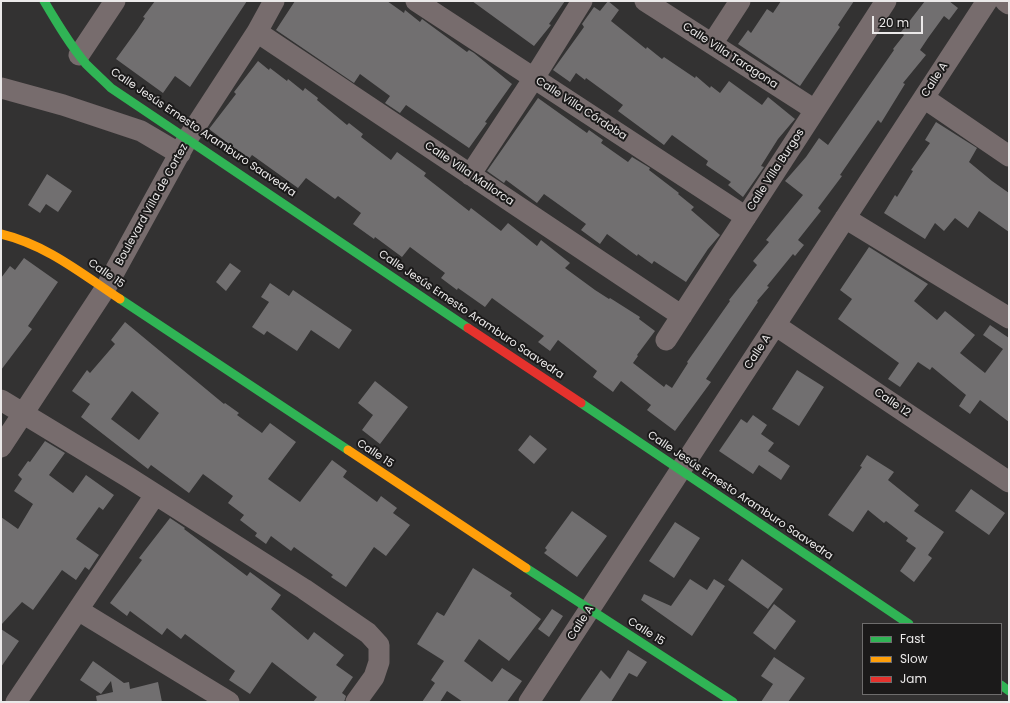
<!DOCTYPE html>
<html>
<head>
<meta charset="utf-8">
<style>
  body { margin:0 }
  #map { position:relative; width:1010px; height:703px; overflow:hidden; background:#333232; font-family:Poppins,sans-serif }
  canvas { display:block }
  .frame { position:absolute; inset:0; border:2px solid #ebe9e9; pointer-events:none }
  .legend { position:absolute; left:862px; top:623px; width:140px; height:72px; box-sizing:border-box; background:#1b1a1a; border:1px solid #6e6d6d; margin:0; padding:5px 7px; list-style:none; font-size:12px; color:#ebe9e9 }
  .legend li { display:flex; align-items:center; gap:8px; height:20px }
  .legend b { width:20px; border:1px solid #6e6d6d }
  .scale { position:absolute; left:872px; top:16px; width:51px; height:18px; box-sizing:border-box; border:2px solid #ebe9e9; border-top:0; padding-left:5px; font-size:12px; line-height:14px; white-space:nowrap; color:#ebe9e9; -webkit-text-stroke:3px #1b1a1a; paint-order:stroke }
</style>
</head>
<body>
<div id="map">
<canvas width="1010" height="703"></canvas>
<div class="frame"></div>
<ul class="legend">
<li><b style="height:5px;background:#30b455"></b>Fast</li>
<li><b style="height:5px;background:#ff9f0a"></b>Slow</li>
<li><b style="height:5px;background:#e5322d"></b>Jam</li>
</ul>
<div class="scale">20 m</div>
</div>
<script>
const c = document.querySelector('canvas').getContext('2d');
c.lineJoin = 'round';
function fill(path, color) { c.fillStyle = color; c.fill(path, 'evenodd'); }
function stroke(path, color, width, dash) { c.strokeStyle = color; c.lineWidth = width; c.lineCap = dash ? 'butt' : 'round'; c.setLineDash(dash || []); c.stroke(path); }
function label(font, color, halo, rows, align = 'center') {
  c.font = font + ' Poppins,sans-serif'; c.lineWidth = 4; c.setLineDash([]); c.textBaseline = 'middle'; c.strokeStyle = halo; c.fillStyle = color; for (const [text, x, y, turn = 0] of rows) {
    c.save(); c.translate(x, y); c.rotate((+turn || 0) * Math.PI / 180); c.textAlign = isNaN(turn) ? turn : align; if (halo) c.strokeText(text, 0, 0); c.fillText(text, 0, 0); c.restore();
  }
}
fill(new Path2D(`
  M 155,1 L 247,1 L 190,87 L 175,76 L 163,93 L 116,59 L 137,30 L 145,18 L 143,17 Z
  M 295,1 L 387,1 L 404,13 L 405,10 L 420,22 L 422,19 L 467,52 L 469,50 L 474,53 L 512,84 L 485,122 L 487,123 L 469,148 L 406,105 L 400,113 L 385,103 L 390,96 L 360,74 L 354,83 L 276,30 Z
  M 472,1 L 565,1 L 549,24 L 551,25 L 534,46 Z
  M 608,1 L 619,10 L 611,21 L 646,49 L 647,47 L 662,59 L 664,57 L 695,78 L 696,76 L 710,88 L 711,86 L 720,93 L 729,81 L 762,105 L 768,97 L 795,119 L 778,139 L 761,166 L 764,167 L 743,197 L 728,185 L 731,182 L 706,165 L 708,161 L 672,135 L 664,145 L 618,111 L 623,105 L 586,78 L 585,80 L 576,73 L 570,82 L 553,70 L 584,27 L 582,24 L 594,7 L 600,11 Z
  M 781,1 L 854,1 L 838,25 L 840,27 L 800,86 L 738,44 L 748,30 L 751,33 L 767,9 L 773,13 Z
  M 925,1 L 949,1 L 958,8 L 949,20 L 944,16 L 928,38 L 920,50 L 926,55 L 903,83 L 905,84 L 881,123 L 878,120 L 840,175 L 842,176 L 818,208 L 821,211 L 798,240 L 804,245 L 795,256 L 793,254 L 767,286 L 769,287 L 757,301 L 758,302 L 706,379 L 711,382 L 675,431 L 647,410 L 651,405 L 621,381 L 613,392 L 593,377 L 597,371 L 558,340 L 550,351 L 538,342 L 544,336 L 492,298 L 485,307 L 458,288 L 457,290 L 441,278 L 445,273 L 410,247 L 402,257 L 375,237 L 374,239 L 353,224 L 361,213 L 338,196 L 335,199 L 306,178 L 298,188 L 252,155 L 249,159 L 209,129 L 236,94 L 234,92 L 258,61 L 269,70 L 270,68 L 287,81 L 288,79 L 303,91 L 305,88 L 318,98 L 317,100 L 347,125 L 349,123 L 363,134 L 361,137 L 391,160 L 397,152 L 426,173 L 424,176 L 469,211 L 471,208 L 501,231 L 508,223 L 537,246 L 541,240 L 570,263 L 565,268 L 595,290 L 609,299 L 610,298 L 640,317 L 639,319 L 655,331 L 637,355 L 638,356 L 633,363 L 664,387 L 666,384 L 672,388 L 688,363 L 687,362 L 730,301 L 729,300 L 757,265 L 753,261 L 769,242 L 766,240 L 803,195 L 785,181 L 806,157 L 819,138 L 828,145 L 894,50 L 893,49 L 904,35 L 901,32 Z
  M 538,98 L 587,133 L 589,130 L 603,140 L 601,143 L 628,162 L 632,157 L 650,168 L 649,170 L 679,193 L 678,194 L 694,207 L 691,210 L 720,235 L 708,249 L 686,282 L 654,261 L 652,264 L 638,254 L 637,256 L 607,234 L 600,244 L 581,230 L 586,224 L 544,194 L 537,203 L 506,180 L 504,183 L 487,171 Z
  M 936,122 L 977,148 L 969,162 L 992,181 L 1009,193 L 1009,232 L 979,211 L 968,228 L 955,218 L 944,231 L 935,223 L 925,239 L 884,213 L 895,195 L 897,197 L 913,171 L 911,170 L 930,143 L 925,140 Z
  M 47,174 L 72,191 L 58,212 L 46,204 L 40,213 L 28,205 Z
  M 869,247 L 928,284 L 914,301 L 937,320 L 945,311 L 975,335 L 960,353 L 985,373 L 1003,349 L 983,335 L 990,325 L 1009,338 L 1009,422 L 980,400 L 970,414 L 959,406 L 966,395 L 932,367 L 930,370 L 918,362 L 900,387 L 888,379 L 899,363 L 838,319 L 852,299 L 840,290 Z
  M 24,258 L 58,282 L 28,326 L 32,329 L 1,370 L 1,278 L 10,266 L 15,270 Z
  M 230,263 L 241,271 L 226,291 L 216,282 Z
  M 270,283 L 289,296 L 293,290 L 352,330 L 339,349 L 311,330 L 297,351 L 267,331 L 264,335 L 252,327 L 269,302 L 261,297 Z
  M 125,322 L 224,404 L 225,403 L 239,413 L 237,415 L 262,433 L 270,423 L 296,442 L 268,479 L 300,502 L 332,460 L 347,471 L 343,477 L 377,502 L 381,496 L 397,508 L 393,513 L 410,525 L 386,556 L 374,547 L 346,587 L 331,577 L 333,575 L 294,547 L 291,551 L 271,536 L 266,544 L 255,536 L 257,533 L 240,520 L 244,515 L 228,503 L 233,496 L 203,474 L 189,493 L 151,465 L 148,469 L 81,417 L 90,404 L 72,391 L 87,370 L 90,373 L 115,344 L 111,340 ZM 132,391 L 159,413 L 139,440 L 111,419 Z
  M 797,370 L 824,387 L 799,426 L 772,409 Z
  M 375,381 L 408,407 L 380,444 L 362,430 L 373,415 L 358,403 Z
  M 753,415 L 767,425 L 761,434 L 774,443 L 768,451 L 790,466 L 781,480 L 759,465 L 753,474 L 719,451 L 741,419 L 747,423 Z
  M 530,435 L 547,449 L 534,464 L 518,450 Z
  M 45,441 L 65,453 L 49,475 L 73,493 L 86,475 L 114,495 L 103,510 L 99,507 L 76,539 L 99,555 L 89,570 L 85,567 L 76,580 L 62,570 L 33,610 L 22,602 L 1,625 L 1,517 L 18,529 L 33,504 L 14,491 L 22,479 L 18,475 L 28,461 L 30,462 Z
  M 867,455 L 894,472 L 888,480 L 919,505 L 914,511 L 944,532 L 928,555 L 932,558 L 914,582 L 900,571 L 916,548 L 906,541 L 908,538 L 886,521 L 884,523 L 868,510 L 853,532 L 828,515 L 862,467 L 860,466 Z
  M 971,489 L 1005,513 L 989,535 L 955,511 Z
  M 572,511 L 607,536 L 577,577 L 544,553 L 547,550 L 545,548 Z
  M 170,518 L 185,528 L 184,529 L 247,576 L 250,572 L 281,595 L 271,609 L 308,640 L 314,632 L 344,655 L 336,665 L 353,677 L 342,693 L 346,696 L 344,702 L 313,702 L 317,697 L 272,662 L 250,694 L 229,680 L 235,671 L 185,634 L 181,639 L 167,628 L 162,635 L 130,611 L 127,616 L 110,603 L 142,560 L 139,558 Z
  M 675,522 L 700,538 L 674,578 L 649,561 Z
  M 742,559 L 783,589 L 768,609 L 728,580 Z
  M 473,568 L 512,593 L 510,596 L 541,619 L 509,661 L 479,639 L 464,661 L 492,682 L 502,668 L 522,681 L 507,702 L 463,702 L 447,691 L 440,702 L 422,702 L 435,683 L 431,680 L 444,661 L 417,644 L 437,612 L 444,616 Z
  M 690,579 L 707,590 L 714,579 L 725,586 L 692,636 L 641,600 L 644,594 L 671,606 Z
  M 774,604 L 796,621 L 775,650 L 753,633 Z
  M 552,609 L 563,616 L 549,637 L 538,629 Z
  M 1,629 L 19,641 L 1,667 Z
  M 628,650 L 647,662 L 637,677 L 629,673 L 611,702 L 579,702 L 601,670 L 610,679 Z
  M 774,657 L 805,678 L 788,702 L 761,702 L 773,684 L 761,676 Z
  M 93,661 L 124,683 L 129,682 L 130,689 L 158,682 L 162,702 L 97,702 L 96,696 L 113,692 L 111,681 L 101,694 L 80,680 Z`), '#716f70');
stroke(new Path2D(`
  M 416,1 L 746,217
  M 645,1 L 815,110
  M 1005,1 L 1009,4
  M 257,32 L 682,316
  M 712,44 L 740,1
  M 79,55 L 115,1
  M 1,88 L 63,105 L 141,131 L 180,154
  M 924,98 L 1009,156
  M 470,175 L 534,78 L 582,1
  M 845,218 L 1009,318
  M 775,325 L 1009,482
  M 666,340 L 886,1
  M 1,400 L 128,477 L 304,589 L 368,633 L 379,645 L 379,662 L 374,677 L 356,702
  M 1,447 L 105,289 L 188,138 L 257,32 L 274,1
  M 78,610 L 229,702
  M 16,702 L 155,495
  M 529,702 L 987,1`), '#776c6d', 21);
stroke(new Path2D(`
  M 44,1 C 57,23 70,45 86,64 C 94,72 103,80 111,88 L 468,328
  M 120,299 L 348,450
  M 581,403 L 909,624
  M 526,568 L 733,702
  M 1001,685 L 1009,691`), '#30b455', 9);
stroke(new Path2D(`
  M 1,234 C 47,245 82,274 120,299
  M 348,450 L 526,568`), '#ff9f0a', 9);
stroke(new Path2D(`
  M 468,328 L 581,403`), '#e5322d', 9);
label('11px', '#ebe9e9', '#1b1a1a', [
  ["Calle Villa Taragona",730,56,33],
  ["Calle A",935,80,-57],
  ["Calle Villa Córdoba",581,109,33],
  ["Calle Jesús Ernesto Aramburo Saavedra",203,133,34],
  ["Calle Villa Burgos",776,170,-57],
  ["Calle Villa Mallorca",469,174,34],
  ["Boulevard Villa de Cortez",152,205,-61],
  ["Calle 15",106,274,35],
  ["Calle Jesús Ernesto Aramburo Saavedra",471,315,34],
  ["Calle A",758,352,-57],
  ["Calle 12",892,403,34],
  ["Calle 15",375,454,34],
  ["Calle Jesús Ernesto Aramburo Saavedra",740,496,34],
  ["Calle A",581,623,-57],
  ["Calle 15",646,632,33]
]);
</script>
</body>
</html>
